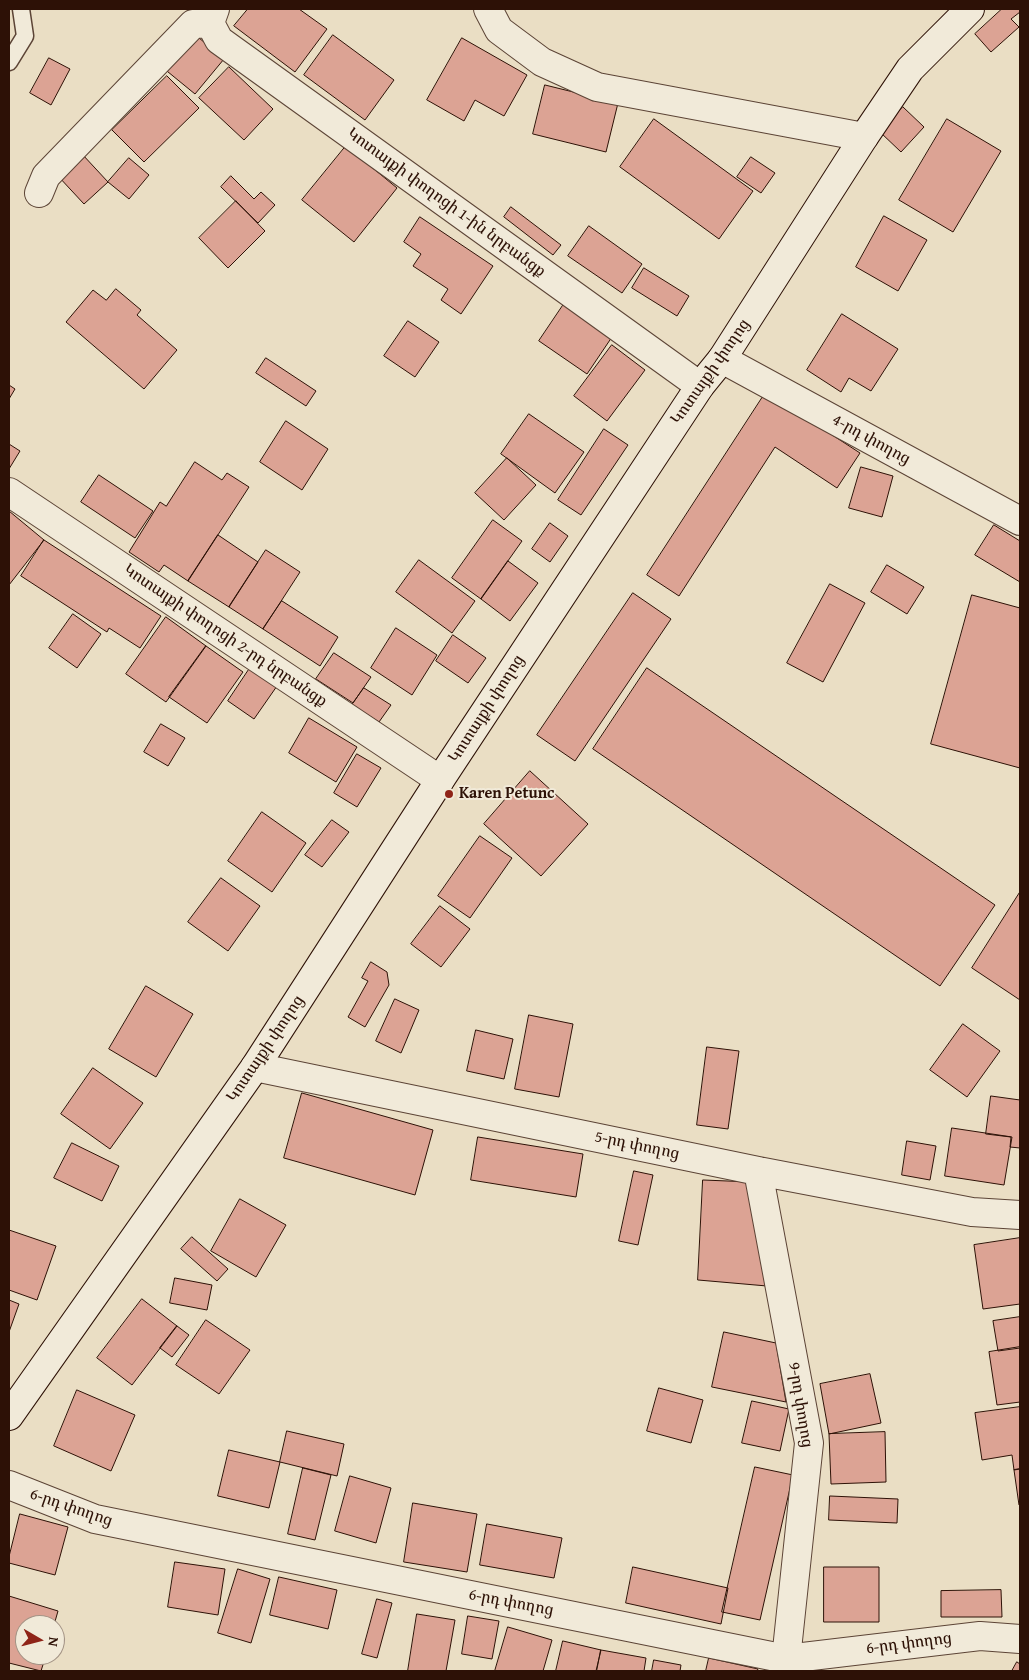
<!DOCTYPE html>
<html>
<head>
<meta charset="utf-8">
<style>
  body { margin:0 }
  #map { position:relative; width:1029px; height:1680px; overflow:hidden; background:#eadec4; font-family:"Gentium Book Plus",serif }
  canvas { display:block }
  .frame { position:absolute; inset:0; border:10px solid #2d1106; pointer-events:none }
  .north { position:absolute; left:15px; top:1615px; width:50px; height:50px; box-sizing:border-box; background:#f1ead9; border:1px solid #a39385; border-radius:50%; rotate:98deg; font-size:14px; font-weight:700; line-height:20px; text-align:center; color:#2d1106 }
  .north::after { content:''; display:block; margin:auto; width:18px; height:22px; background:#8f2418; clip-path:polygon(50% 0,100% 100%,50% 72%,0 100%) }
</style>
</head>
<body>
<div id="map">
<canvas width="1029" height="1680"></canvas>
<div class="frame"></div>
<div class="north">N</div>
</div>
<script>
const c = document.querySelector('canvas').getContext('2d');
c.lineJoin = 'round';
function fill(path, color) { c.fillStyle = color; c.fill(path, 'evenodd'); }
function stroke(path, color, width, dash) { c.strokeStyle = color; c.lineWidth = width; c.lineCap = dash ? 'butt' : 'round'; c.setLineDash(dash || []); c.stroke(path); }
function label(font, color, halo, rows, align = 'center') {
  c.font = font + ' "Gentium Book Plus","Noto Serif Armenian",serif'; c.lineWidth = 4; c.setLineDash([]); c.textBaseline = 'middle'; c.strokeStyle = halo; c.fillStyle = color; for (const [text, x, y, turn = 0] of rows) {
    c.save(); c.translate(x, y); c.rotate((+turn || 0) * Math.PI / 180); c.textAlign = isNaN(turn) ? turn : align; if (halo) c.strokeText(text, 0, 0); c.fillText(text, 0, 0); c.restore();
  }
}
const building = new Path2D(`
  M 248,9 L 299,9 L 327,29 L 295,72 L 234,26 Z
  M 1002,9 L 1020,9 L 1020,12 L 1011,19 L 1019,27 L 991,52 L 975,34 Z
  M 192,32 L 224,59 L 195,94 L 162,67 Z
  M 333,35 L 394,80 L 365,120 L 304,75 Z
  M 462,38 L 527,75 L 504,116 L 475,100 L 464,121 L 427,100 Z
  M 49,58 L 70,69 L 51,105 L 30,93 Z
  M 229,67 L 273,109 L 244,140 L 199,98 Z
  M 167,76 L 199,108 L 144,162 L 112,130 Z
  M 545,85 L 618,103 L 606,152 L 533,134 Z
  M 903,107 L 924,127 L 901,152 L 880,132 Z
  M 654,119 L 753,191 L 719,239 L 620,167 Z
  M 947,119 L 1001,151 L 953,232 L 899,200 Z
  M 346,146 L 397,188 L 354,242 L 302,200 Z
  M 82,154 L 108,182 L 84,204 L 58,176 Z
  M 751,157 L 775,173 L 761,193 L 737,177 Z
  M 129,158 L 149,175 L 129,199 L 108,182 Z
  M 231,176 L 254,199 L 261,192 L 275,205 L 258,223 L 221,187 Z
  M 236,201 L 265,231 L 228,268 L 199,238 Z
  M 511,207 L 561,245 L 553,255 L 504,217 Z
  M 884,216 L 927,240 L 898,291 L 856,267 Z
  M 420,217 L 493,266 L 461,314 L 441,300 L 448,289 L 413,266 L 421,254 L 404,242 Z
  M 589,226 L 642,264 L 622,293 L 568,256 Z
  M 644,268 L 689,296 L 677,316 L 632,288 Z
  M 116,289 L 141,310 L 137,315 L 177,350 L 144,389 L 66,322 L 93,290 L 106,300 Z
  M 568,298 L 616,331 L 587,374 L 539,341 Z
  M 842,314 L 898,349 L 871,391 L 849,378 L 841,392 L 807,370 Z
  M 408,321 L 439,342 L 415,377 L 384,356 Z
  M 612,345 L 645,370 L 607,421 L 574,396 Z
  M 266,358 L 316,391 L 306,406 L 256,373 Z
  M 9,385 L 15,389 L 9,399 Z
  M 766,392 L 860,453 L 837,488 L 775,447 L 679,596 L 647,575 Z
  M 529,414 L 584,452 L 555,493 L 501,454 Z
  M 286,421 L 328,449 L 302,490 L 260,462 Z
  M 604,429 L 628,445 L 581,515 L 558,500 Z
  M 9,444 L 20,451 L 9,469 Z
  M 507,458 L 536,485 L 504,520 L 475,493 Z
  M 195,462 L 222,480 L 227,473 L 249,487 L 188,581 L 164,565 L 159,572 L 129,552 L 160,502 L 166,506 Z
  M 861,467 L 893,476 L 882,517 L 849,508 Z
  M 99,475 L 153,511 L 135,538 L 81,502 Z
  M 9,511 L 44,540 L 9,585 Z
  M 493,520 L 522,541 L 481,599 L 452,578 Z
  M 550,523 L 568,536 L 550,562 L 532,549 Z
  M 994,525 L 1020,541 L 1020,582 L 975,555 Z
  M 218,535 L 258,562 L 229,607 L 188,581 Z
  M 44,540 L 161,616 L 140,648 L 109,628 L 107,632 L 21,576 Z
  M 266,550 L 300,572 L 263,629 L 229,607 Z
  M 419,560 L 475,601 L 452,633 L 396,592 Z
  M 508,561 L 538,583 L 510,621 L 481,599 Z
  M 887,565 L 924,587 L 907,614 L 871,592 Z
  M 830,584 L 865,603 L 823,682 L 787,663 Z
  M 633,593 L 671,619 L 575,761 L 537,735 Z
  M 972,595 L 1020,608 L 1020,768 L 931,744 Z
  M 282,601 L 338,637 L 320,666 L 263,629 Z
  M 73,614 L 101,634 L 77,668 L 49,648 Z
  M 166,617 L 206,646 L 166,702 L 126,674 Z
  M 396,628 L 437,655 L 412,695 L 371,668 Z
  M 453,635 L 486,658 L 468,683 L 436,661 Z
  M 206,646 L 243,672 L 207,723 L 169,697 Z
  M 334,653 L 371,677 L 353,703 L 316,679 Z
  M 250,668 L 277,686 L 254,719 L 228,701 Z
  M 647,668 L 995,905 L 940,986 L 593,749 Z
  M 364,688 L 391,705 L 379,722 L 352,705 Z
  M 309,718 L 357,747 L 336,782 L 289,753 Z
  M 161,724 L 185,738 L 168,766 L 144,752 Z
  M 357,754 L 381,768 L 357,807 L 334,793 Z
  M 530,771 L 588,824 L 541,876 L 484,824 Z
  M 262,812 L 306,843 L 272,892 L 228,861 Z
  M 332,820 L 349,832 L 322,867 L 305,855 Z
  M 480,836 L 512,858 L 470,918 L 438,896 Z
  M 221,878 L 260,906 L 228,951 L 188,922 Z
  M 1020,892 L 1020,1000 L 972,968 Z
  M 440,906 L 470,929 L 441,967 L 411,944 Z
  M 371,962 L 387,972 L 389,985 L 365,1027 L 348,1017 L 368,981 L 362,978 Z
  M 146,986 L 193,1014 L 156,1077 L 109,1049 Z
  M 395,999 L 419,1010 L 401,1053 L 376,1041 Z
  M 529,1015 L 573,1024 L 559,1097 L 515,1089 Z
  M 963,1024 L 1000,1051 L 967,1097 L 930,1070 Z
  M 476,1030 L 513,1039 L 504,1079 L 467,1071 Z
  M 707,1047 L 739,1051 L 728,1129 L 697,1125 Z
  M 93,1068 L 143,1103 L 110,1149 L 61,1114 Z
  M 302,1093 L 433,1130 L 415,1195 L 284,1158 Z
  M 991,1096 L 1020,1100 L 1020,1148 L 1010,1147 L 1011,1137 L 986,1134 Z
  M 952,1128 L 1012,1137 L 1004,1185 L 945,1176 Z
  M 478,1137 L 583,1154 L 576,1197 L 471,1180 Z
  M 907,1141 L 936,1146 L 930,1180 L 902,1175 Z
  M 72,1143 L 119,1166 L 102,1201 L 54,1178 Z
  M 634,1171 L 653,1175 L 638,1245 L 619,1241 Z
  M 703,1180 L 752,1182 L 767,1286 L 698,1280 Z
  M 240,1199 L 286,1225 L 256,1277 L 211,1251 Z
  M 9,1230 L 56,1246 L 37,1300 L 9,1290 Z
  M 192,1237 L 228,1269 L 217,1281 L 181,1249 Z
  M 1020,1238 L 1020,1304 L 983,1309 L 974,1245 Z
  M 175,1278 L 212,1285 L 207,1310 L 170,1303 Z
  M 142,1299 L 177,1326 L 132,1385 L 97,1358 Z
  M 9,1300 L 19,1304 L 9,1332 Z
  M 1020,1317 L 1020,1348 L 998,1351 L 993,1321 Z
  M 206,1320 L 250,1350 L 219,1394 L 176,1365 Z
  M 177,1326 L 189,1335 L 172,1357 L 160,1348 Z
  M 724,1332 L 776,1343 L 786,1402 L 712,1387 Z
  M 1020,1347 L 1020,1402 L 997,1405 L 989,1352 Z
  M 870,1374 L 881,1423 L 829,1434 L 820,1384 Z
  M 659,1388 L 703,1400 L 691,1443 L 647,1431 Z
  M 77,1390 L 135,1415 L 111,1471 L 54,1446 Z
  M 752,1401 L 789,1409 L 780,1451 L 742,1443 Z
  M 1020,1407 L 1020,1469 L 1014,1470 L 1012,1455 L 982,1460 L 975,1413 Z
  M 287,1431 L 344,1444 L 337,1476 L 280,1462 Z
  M 885,1432 L 886,1482 L 831,1484 L 829,1434 Z
  M 229,1450 L 280,1462 L 269,1508 L 218,1496 Z
  M 755,1467 L 793,1475 L 760,1620 L 722,1612 Z
  M 303,1468 L 331,1475 L 315,1540 L 288,1534 Z
  M 1020,1469 L 1020,1504 L 1019,1505 L 1014,1470 Z
  M 350,1476 L 391,1488 L 376,1543 L 335,1531 Z
  M 830,1496 L 898,1499 L 897,1523 L 829,1520 Z
  M 413,1503 L 477,1514 L 467,1572 L 404,1562 Z
  M 20,1514 L 68,1527 L 55,1575 L 9,1563 L 9,1557 Z
  M 487,1524 L 562,1538 L 554,1578 L 480,1565 Z
  M 175,1562 L 225,1569 L 218,1615 L 168,1607 Z
  M 633,1567 L 728,1588 L 721,1624 L 626,1603 Z
  M 824,1567 L 879,1567 L 879,1622 L 824,1622 Z
  M 238,1569 L 270,1579 L 251,1643 L 218,1633 Z
  M 279,1577 L 337,1590 L 328,1629 L 270,1615 Z
  M 1001,1590 L 1002,1617 L 941,1617 L 941,1591 Z
  M 9,1596 L 58,1611 L 54,1625 L 25,1625 L 25,1655 L 46,1655 L 41,1671 L 9,1663 Z
  M 377,1599 L 392,1603 L 377,1658 L 362,1654 Z
  M 417,1614 L 455,1620 L 446,1671 L 408,1671 Z
  M 468,1616 L 499,1621 L 492,1659 L 462,1654 Z
  M 508,1627 L 552,1640 L 543,1671 L 495,1671 Z
  M 563,1641 L 601,1650 L 596,1671 L 556,1671 Z
  M 601,1650 L 646,1658 L 644,1671 L 597,1671 Z
  M 709,1658 L 758,1669 L 757,1671 L 706,1671 Z
  M 654,1660 L 681,1665 L 680,1671 L 652,1671 Z
  M 1017,1662 L 1020,1664 L 1020,1671 L 1012,1671 Z`);
fill(building, '#dca394');
stroke(building, '#2d1106', 1);
const lane = new Path2D(`
  M 9,62 L 25,36 L 21,9`);
const street = new Path2D(`
  M 215,9 L 210,23 L 219,40 L 700,386
  M 488,9 L 499,30 L 542,62 L 597,87 L 864,137
  M 39,193 L 46,176 L 193,24 L 210,23
  M 722,359 L 1020,521
  M 9,492 L 440,780
  M 255,1067 L 758,1171 L 972,1212 L 1020,1215
  M 758,1171 L 809,1443 L 786,1659 L 783,1671
  M 9,1485 L 95,1519 L 786,1659 L 980,1636 L 1020,1639`);
const secondary = new Path2D(`
  M 9,1416 L 255,1067 L 440,780 L 700,386 L 722,359 L 864,137 L 910,69 L 970,9`);
stroke(lane, '#5c4436', 19);
stroke(street, '#5c4436', 30);
stroke(secondary, '#2d1106', 30);
stroke(lane, '#f1ead9', 16);
stroke(street, '#f1ead9', 28);
stroke(secondary, '#f1ead9', 28);
for (const [x, y, r, color] of [
  [449,794,5,"#8f2418"]
]) { const dot = new Path2D(); dot.arc(x, y, r, 0, 2 * Math.PI); c.fillStyle = color; c.fill(dot); stroke(dot, '#f1ead9', 2); }
label('16px', '#2d1106', '#f1ead9', [
  ["Կոտայքի փողոցի 1-ին նրբանցք",446,203,36],
  ["Կոտայքի փողոց",711,372,-55],
  ["4-րդ փողոց",871,440,29],
  ["Կոտայքի փողոցի 2-րդ նրբանցք",225,636,34],
  ["Կոտայքի փողոց",487,709,-57],
  ["Կոտայքի փողոց",266,1049,-56],
  ["5-րդ փողոց",637,1146,12],
  ["9-րդ փողոց",800,1405,81],
  ["6-րդ փողոց",71,1508,19],
  ["6-րդ փողոց",511,1603,11],
  ["6-րդ փողոց",909,1644,-7]
]);
label('bold 16px', '#2d1106', '#f1ead9', [
  ["Karen Petunc",459,794]
], 'left');
</script>
</body>
</html>
